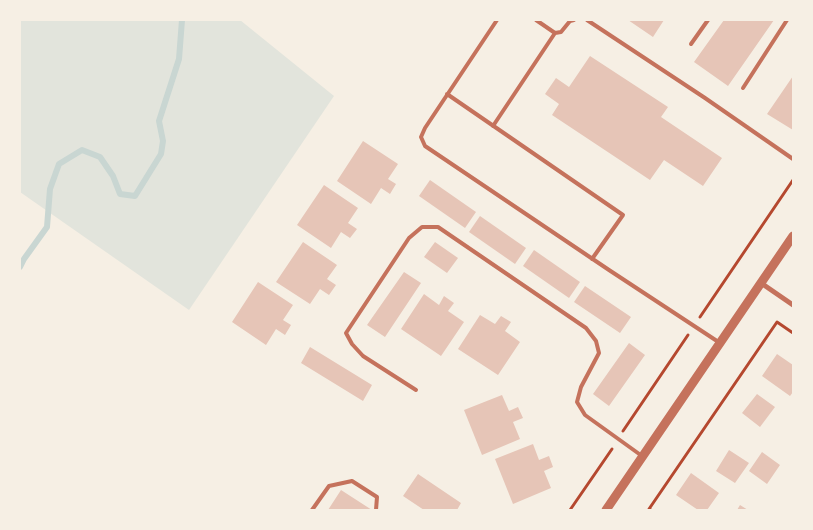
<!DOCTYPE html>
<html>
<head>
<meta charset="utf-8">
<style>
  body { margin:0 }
  #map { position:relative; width:813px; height:530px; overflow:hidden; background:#f6efe4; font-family:Cabin,sans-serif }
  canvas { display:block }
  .frame { position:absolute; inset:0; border:21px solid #f6efe4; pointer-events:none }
</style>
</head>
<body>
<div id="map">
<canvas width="813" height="530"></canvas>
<div class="frame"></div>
</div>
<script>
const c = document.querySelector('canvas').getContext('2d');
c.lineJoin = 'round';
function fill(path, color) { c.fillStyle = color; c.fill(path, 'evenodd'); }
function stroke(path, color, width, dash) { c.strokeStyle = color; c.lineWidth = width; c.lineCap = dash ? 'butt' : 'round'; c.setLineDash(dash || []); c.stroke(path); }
fill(new Path2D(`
  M 20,20 L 240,20 L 334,96 L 189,310 L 20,192 Z`), '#e2e4dc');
stroke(new Path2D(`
  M 20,267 L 24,259 L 47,227 L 50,189 L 59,164 L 82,150 L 100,157 L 113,176 L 120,194 L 135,196 L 161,154 L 163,141 L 159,121 L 179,59 L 182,20`), '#c9d6d2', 6);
fill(new Path2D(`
  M 628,20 L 664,20 L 653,37 Z
  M 724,20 L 774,20 L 728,86 L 694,62 Z
  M 590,56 L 668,107 L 661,117 L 722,158 L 703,186 L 664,160 L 650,180 L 552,115 L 559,104 L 545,94 L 556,78 L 569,87 Z
  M 793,76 L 793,130 L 767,114 Z
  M 363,141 L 398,164 L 388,179 L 396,184 L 390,194 L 381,188 L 371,204 L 337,181 Z
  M 430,180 L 476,212 L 465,228 L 419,196 Z
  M 324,185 L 358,208 L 348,223 L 357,229 L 350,238 L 341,232 L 331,248 L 297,225 Z
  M 480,216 L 526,248 L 515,264 L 469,232 Z
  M 303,242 L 337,265 L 327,279 L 336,285 L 329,295 L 320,289 L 310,304 L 276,282 Z
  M 435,242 L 458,258 L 447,273 L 424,257 Z
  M 534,250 L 580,282 L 569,298 L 523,266 Z
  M 404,272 L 421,283 L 385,337 L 367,325 Z
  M 258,282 L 293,305 L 283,320 L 291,325 L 285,335 L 276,329 L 266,345 L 232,322 Z
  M 585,286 L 631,317 L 620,333 L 574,302 Z
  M 424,294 L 439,305 L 444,296 L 454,303 L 448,311 L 464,322 L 441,356 L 401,329 Z
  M 480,315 L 495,324 L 501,316 L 511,322 L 505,331 L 520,342 L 498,375 L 458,349 Z
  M 629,343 L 645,355 L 609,406 L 593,394 Z
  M 310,347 L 372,385 L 363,401 L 301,363 Z
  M 777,354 L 793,365 L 793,392 L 790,396 L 762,376 Z
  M 757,394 L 775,407 L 760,427 L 742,413 Z
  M 502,395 L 509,411 L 518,407 L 523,418 L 513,422 L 520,439 L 482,455 L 464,410 Z
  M 533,444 L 539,460 L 549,456 L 553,467 L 544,471 L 551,488 L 513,504 L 495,459 Z
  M 729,450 L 749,463 L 735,483 L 716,471 Z
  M 762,452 L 780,465 L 767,484 L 749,471 Z
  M 691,473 L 719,493 L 707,510 L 698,510 L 676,495 Z
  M 418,474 L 461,503 L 457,510 L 424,510 L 403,496 Z
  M 341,490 L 372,510 L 328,510 Z
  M 740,505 L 748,510 L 737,510 Z`), '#e6c5b7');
stroke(new Path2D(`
  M 700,317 L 793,180
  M 623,431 L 688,335
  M 570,510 L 612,449
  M 651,510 L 649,509 L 777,322 L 793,333`), '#b5482f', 3);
stroke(new Path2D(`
  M 497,20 L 425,128 L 421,137 L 425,146 L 609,270 L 720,343
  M 536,20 L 555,33 L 561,32 L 570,21 L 574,20
  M 587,20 L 705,98 L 793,159
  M 691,44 L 708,20
  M 743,88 L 787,20
  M 447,94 L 623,215 L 592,259
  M 493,126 L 555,33
  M 416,390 L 363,356 L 352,344 L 346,333 L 409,238 L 422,227 L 438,227 L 586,328 L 596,341 L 599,353 L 581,387 L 577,402 L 585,415 L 642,456
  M 312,510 L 329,486 L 352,481 L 377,497 L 376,510`), '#c5725c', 4);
stroke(new Path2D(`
  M 761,283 L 793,305`), '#c5725c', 5);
stroke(new Path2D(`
  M 606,510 L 793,236`), '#c5725c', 9);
</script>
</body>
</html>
